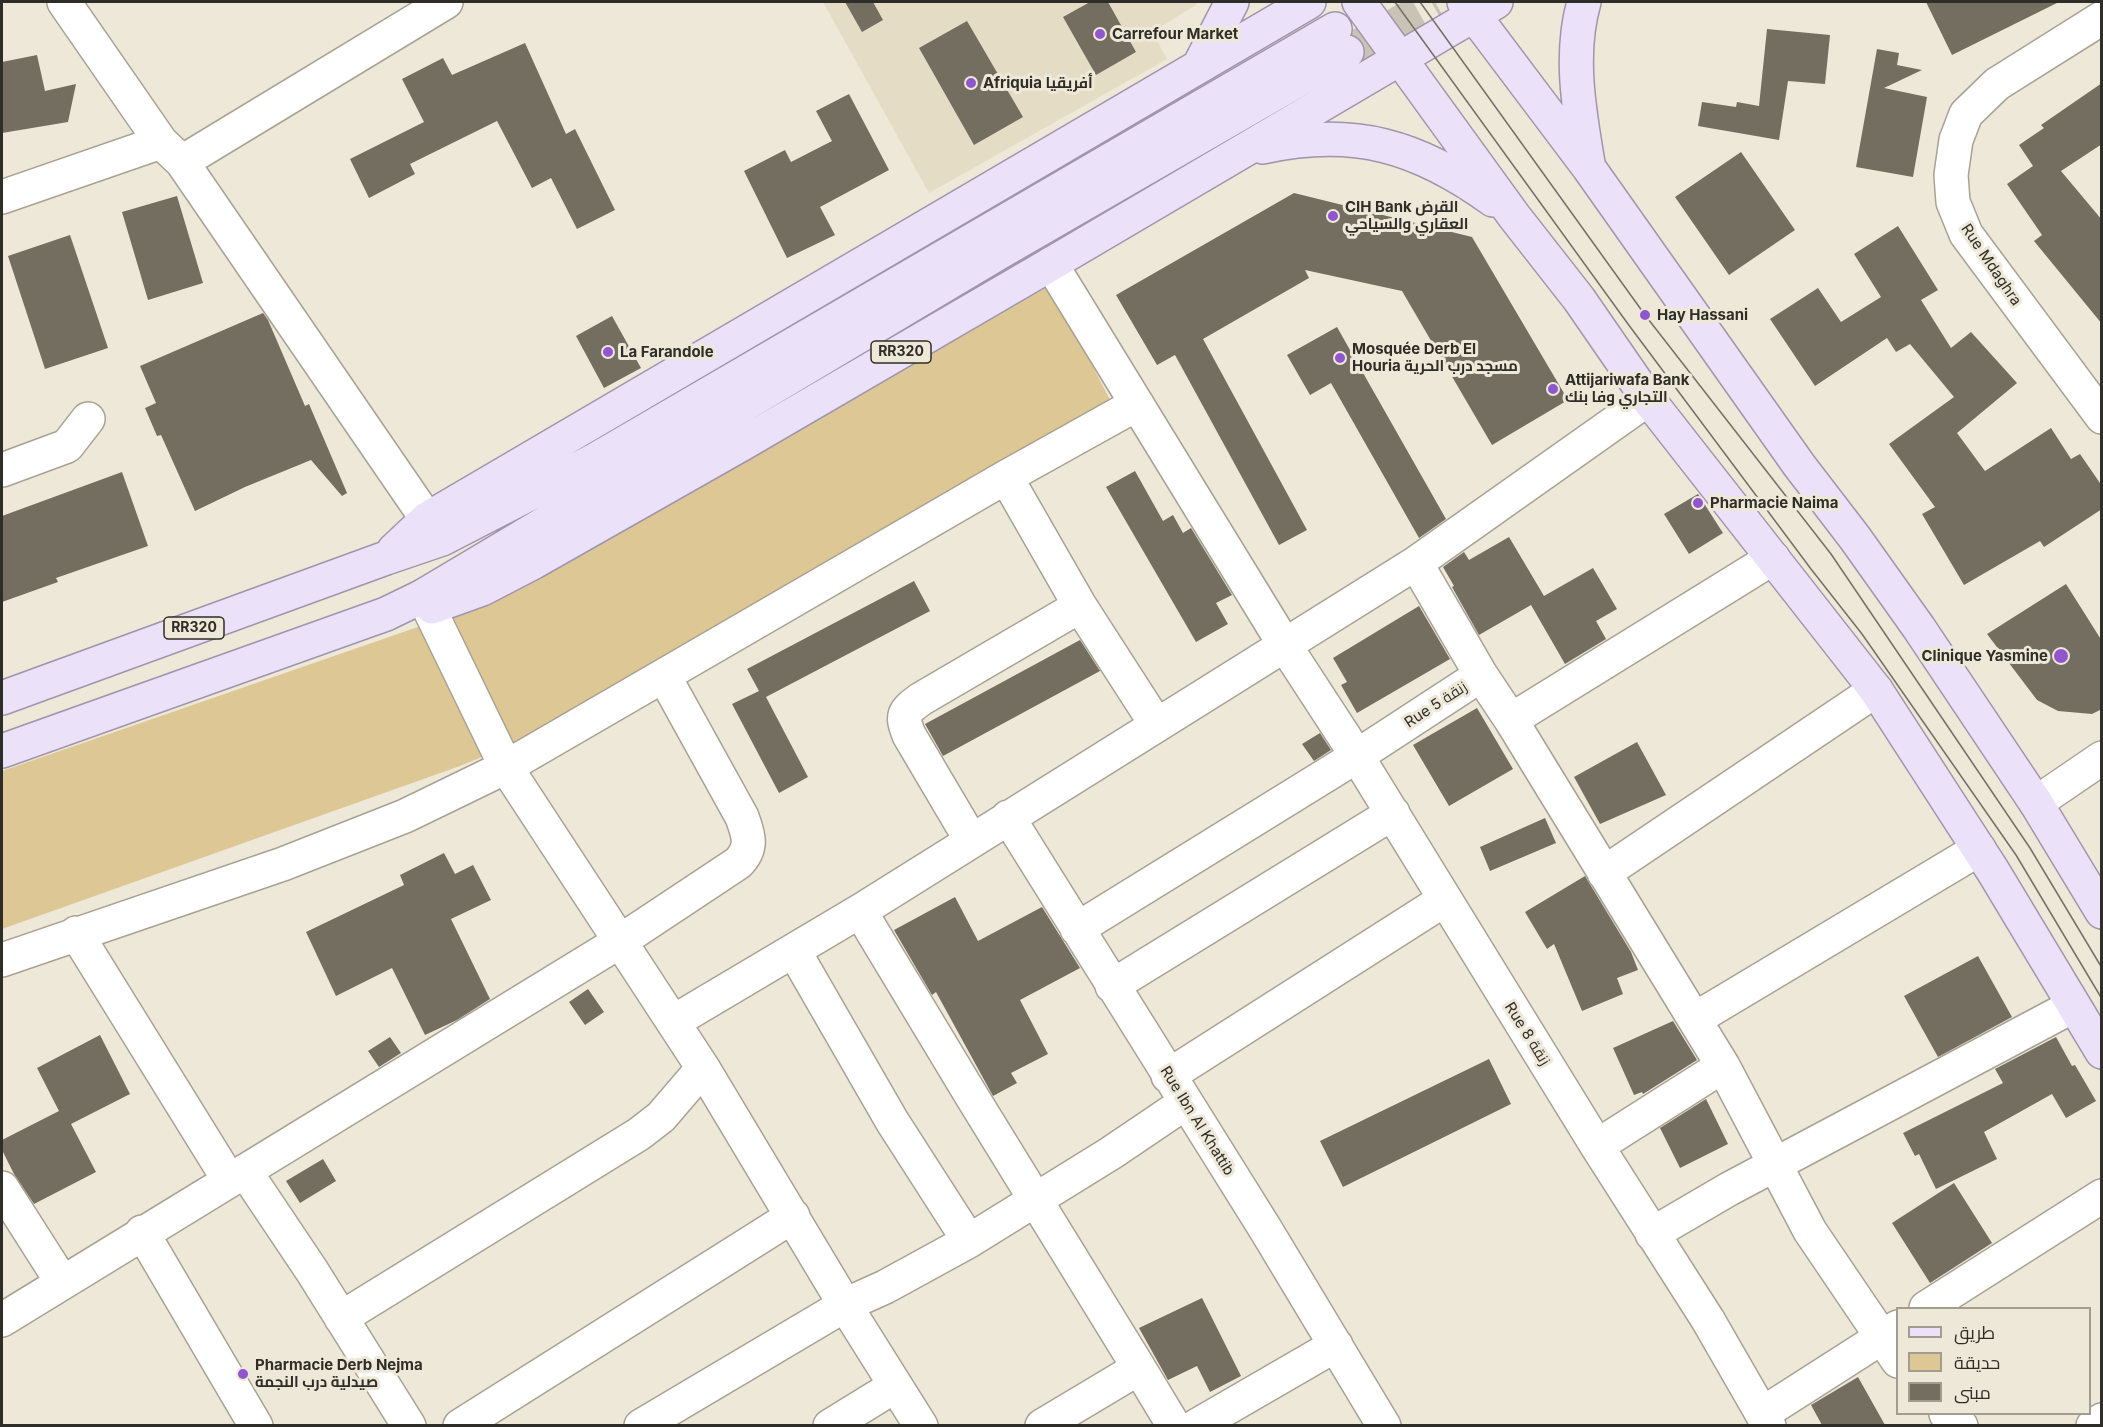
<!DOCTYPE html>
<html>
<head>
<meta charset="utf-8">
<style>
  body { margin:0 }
  #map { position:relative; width:2103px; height:1427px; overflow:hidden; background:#eee8d8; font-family:Inter,Cairo,sans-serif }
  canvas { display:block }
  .frame { position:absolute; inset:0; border:3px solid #2f2d27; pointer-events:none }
  .legend { position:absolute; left:1896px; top:1307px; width:195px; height:108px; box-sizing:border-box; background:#eee8d8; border:2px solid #a29d91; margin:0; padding:8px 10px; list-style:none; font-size:18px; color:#2f2d27 }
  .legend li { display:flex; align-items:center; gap:12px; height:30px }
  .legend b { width:30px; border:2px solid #a29d91 }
</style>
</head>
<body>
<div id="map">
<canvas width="2103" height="1427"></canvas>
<div class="frame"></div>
<ul class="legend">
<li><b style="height:8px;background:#ebe1f8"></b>طريق</li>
<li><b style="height:16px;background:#ddc895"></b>حديقة</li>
<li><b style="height:16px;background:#736e60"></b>مبنى</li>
</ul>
</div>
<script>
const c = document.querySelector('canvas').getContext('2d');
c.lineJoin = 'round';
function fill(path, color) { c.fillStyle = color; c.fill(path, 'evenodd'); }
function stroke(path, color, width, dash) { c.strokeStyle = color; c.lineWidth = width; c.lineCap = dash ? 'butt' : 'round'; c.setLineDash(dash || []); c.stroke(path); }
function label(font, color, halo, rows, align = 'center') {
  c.font = font + ' Inter,Cairo,sans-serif'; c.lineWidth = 6; c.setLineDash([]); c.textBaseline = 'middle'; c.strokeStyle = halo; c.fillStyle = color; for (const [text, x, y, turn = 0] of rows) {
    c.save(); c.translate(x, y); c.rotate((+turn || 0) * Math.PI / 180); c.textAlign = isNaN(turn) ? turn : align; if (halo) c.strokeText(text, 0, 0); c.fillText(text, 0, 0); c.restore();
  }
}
fill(new Path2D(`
  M 823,2 L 1197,2 L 1196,5 L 1152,32 L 1167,59 L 929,193 Z`), '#e5dcc6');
fill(new Path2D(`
  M 1051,285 L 1110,400 L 542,732 L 460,766 L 2,929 L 2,771 L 464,611 Z`), '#ddc895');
fill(new Path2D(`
  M 845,2 L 873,2 L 883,20 L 862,32 Z
  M 1090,2 L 1108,2 L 1136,52 L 1096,75 L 1063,17 Z
  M 1926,2 L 2059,2 L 1952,55 Z
  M 967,21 L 1023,117 L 974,145 L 919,48 Z
  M 1767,29 L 1830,35 L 1825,84 L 1788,81 L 1779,140 L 1698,126 L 1702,102 L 1736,107 L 1737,102 L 1759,106 Z
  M 525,43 L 566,134 L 575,129 L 615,210 L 577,229 L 551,178 L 532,188 L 497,121 L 410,164 L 415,174 L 369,198 L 350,159 L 424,122 L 402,79 L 443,58 L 452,75 Z
  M 1877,49 L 1899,53 L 1897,65 L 1922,70 L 1884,88 L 1927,97 L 1913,177 L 1856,167 Z
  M 37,55 L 45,91 L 76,84 L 68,122 L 2,133 L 2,62 Z
  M 2102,83 L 2102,144 L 2061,171 L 2102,220 L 2102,324 L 2034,241 L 2042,235 L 2007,184 L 2033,166 L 2019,145 L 2044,128 L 2041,125 Z
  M 849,94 L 889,170 L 820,207 L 835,235 L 787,258 L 744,171 L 785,150 L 791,162 L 832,141 L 816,111 Z
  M 1741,152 L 1795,230 L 1729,275 L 1675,197 Z
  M 1294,193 L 1472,237 L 1568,400 L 1492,445 L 1402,291 L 1305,270 L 1309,278 L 1203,339 L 1307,530 L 1279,545 L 1175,355 L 1157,365 L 1116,295 Z
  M 177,196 L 203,283 L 148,300 L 122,212 Z
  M 1898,226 L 1938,290 L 1921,300 L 1951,348 L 1971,332 L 2017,383 L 1957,433 L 1985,471 L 2051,428 L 2071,459 L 2080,454 L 2102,486 L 2102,509 L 2044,547 L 2040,541 L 1964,585 L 1922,514 L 1935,507 L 1889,444 L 1954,397 L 1910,344 L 1896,352 L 1887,338 L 1815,386 L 1770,319 L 1818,288 L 1841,322 L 1881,297 L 1854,254 Z
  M 70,235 L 108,348 L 45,369 L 8,256 Z
  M 263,313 L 268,320 L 305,406 L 309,404 L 347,493 L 342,496 L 311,460 L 245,487 L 195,511 L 161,435 L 157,436 L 145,408 L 156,403 L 140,366 Z
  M 612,316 L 641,368 L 604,388 L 576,336 Z
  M 1337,327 L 1446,519 L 1419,538 L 1331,383 L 1310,395 L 1287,355 Z
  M 1135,471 L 1163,521 L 1173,515 L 1183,533 L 1191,528 L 1232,595 L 1216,603 L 1228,624 L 1196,642 L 1106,487 Z
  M 122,472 L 148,546 L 56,578 L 58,582 L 2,602 L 2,516 Z
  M 1698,494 L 1723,533 L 1689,554 L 1664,514 Z
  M 1509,537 L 1544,596 L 1593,568 L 1617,609 L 1596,621 L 1606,639 L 1565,664 L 1531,605 L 1479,635 L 1452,587 L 1454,586 L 1443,567 L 1464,552 L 1469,560 Z
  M 914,581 L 930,611 L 766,697 L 808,777 L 779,793 L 732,704 L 759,691 L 747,669 Z
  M 2066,584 L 2102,641 L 2102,709 L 2092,714 L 2058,711 L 2037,700 L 1987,634 Z
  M 1419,606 L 1450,659 L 1357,713 L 1341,685 L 1347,682 L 1333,658 Z
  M 1080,640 L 1100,671 L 943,756 L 925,724 Z
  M 1477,708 L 1513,769 L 1449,806 L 1413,745 Z
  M 1320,733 L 1331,750 L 1314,761 L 1302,744 Z
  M 1637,742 L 1666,795 L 1600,824 L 1574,777 Z
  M 1545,818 L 1556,843 L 1490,871 L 1480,847 Z
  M 444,853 L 455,874 L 473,865 L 491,900 L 451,919 L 490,999 L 457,1020 L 425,1035 L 392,968 L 336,996 L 306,932 L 404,885 L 400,875 Z
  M 1585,876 L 1631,952 L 1638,970 L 1617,978 L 1623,994 L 1582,1011 L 1554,944 L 1547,949 L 1525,912 Z
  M 955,897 L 978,941 L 1042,907 L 1080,968 L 1020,1000 L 1048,1054 L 1011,1073 L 1017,1083 L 993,1096 L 936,992 L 932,995 L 894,930 Z
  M 1978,956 L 2012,1017 L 1938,1057 L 1904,996 Z
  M 588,989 L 604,1012 L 585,1025 L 569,1002 Z
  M 1673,1021 L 1697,1060 L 1643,1094 L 1642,1092 L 1634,1095 L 1613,1048 Z
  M 100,1035 L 130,1094 L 71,1124 L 96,1172 L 34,1204 L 14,1174 L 2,1150 L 2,1140 L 59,1111 L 37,1068 Z
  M 390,1037 L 401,1053 L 379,1067 L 368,1051 Z
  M 2056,1037 L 2072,1066 L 2075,1065 L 2096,1101 L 2066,1118 L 2052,1094 L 1984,1132 L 1997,1159 L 1936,1189 L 1919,1154 L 1915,1156 L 1903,1133 L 2003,1083 L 1995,1069 Z
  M 1489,1059 L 1511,1104 L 1343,1187 L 1320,1141 Z
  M 1706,1099 L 1728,1144 L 1680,1168 L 1660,1128 Z
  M 323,1159 L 336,1181 L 300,1203 L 286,1181 Z
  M 1954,1183 L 1992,1243 L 1930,1283 L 1892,1223 Z
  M 1202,1298 L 1241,1376 L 1210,1392 L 1197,1366 L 1168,1380 L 1139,1328 Z
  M 1858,1377 L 1885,1425 L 1822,1425 L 1811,1405 Z`), '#736e60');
stroke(new Path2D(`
  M 1347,52 L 1435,2`), '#c8c3b5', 33, [33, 16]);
const minor = new Path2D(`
  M 64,2 L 161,142 L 182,162 L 427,519
  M 2102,18 L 1997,84 L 1966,114 L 1956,140 L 1951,175 L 1953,202 L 1966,234 L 2102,417
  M 182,162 L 446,2
  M 2,197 L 161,142
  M 1051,264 L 1284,644 L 1357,756 L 1597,1146 L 1708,1320 L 1769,1426
  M 2,470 L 67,446 L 88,419
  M 1006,477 L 1080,606 L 1156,724
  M 1416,563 L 1481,675 L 1511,720 L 1723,1066 L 1810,1231 L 1898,1361
  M 423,596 L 506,767 L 703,1068 L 845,1305 L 921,1426
  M 1511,720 L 1773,558
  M 2036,803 L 2102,758
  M 1008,817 L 1266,1230 L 1384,1426
  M 971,840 L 909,735 C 901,715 903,712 921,699 L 1080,606
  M 1604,873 L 1876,690
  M 860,911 L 971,1095 L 1139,1368 L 1042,1426
  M 1077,929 L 1357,756 L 1481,675
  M 76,933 L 229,1180
  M 794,951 L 892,1121 L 969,1241
  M 2,960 L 283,864 L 405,816 L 506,767 L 1006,477 L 1137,404
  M 1112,986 L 1393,813
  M 1695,1019 L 1979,849
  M 673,1022 L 860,911 L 1416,563 L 1648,399
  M 1168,1076 L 1444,900
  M 1597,1146 L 1723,1066
  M 245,1171 L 312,1271 L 409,1426
  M 2,1188 L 62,1282
  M 142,1232 L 256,1426
  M 1652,1234 L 1729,1189 L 2073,1006
  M 1926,1308 L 2102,1196
  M 341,1318 L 639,1134 L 661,1117 L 703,1068
  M 2,1320 L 619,942 L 738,863 C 753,848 749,836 742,817 L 664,676
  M 1139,1368 L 1174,1426
  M 1762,1414 L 1898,1327
  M 1946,1414 L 1961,1426
  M 460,1426 L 793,1216
  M 641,1426 L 845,1305 L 885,1287 L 969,1241 L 1111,1153 L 1185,1103
  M 830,1426 L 895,1386
  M 1196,1426 L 1336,1345
  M 2093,1426 L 2102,1420`);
const major = new Path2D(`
  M 1359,2 L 1514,216 L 1579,299 L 1648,399 L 1876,690 L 1993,871 L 2102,1052
  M 1464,2 L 1589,168 L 1799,465 L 1855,538 L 1919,628 L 2036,803 L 2102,912
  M 1584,2 C 1569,54 1579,110 1588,163
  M 1199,66 L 1232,2
  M 1263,147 C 1354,127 1418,146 1493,200
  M 394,550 L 427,519 L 1309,2
  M 432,607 L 482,589 L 534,562 L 742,444 L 1051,264 L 1496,2
  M 2,698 L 386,558 L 442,539 L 593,461 L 1335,29
  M 2,751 L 386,614 L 423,596 L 1000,252 L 1347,52`);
stroke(minor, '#a8a293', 36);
stroke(major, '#a095ac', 36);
stroke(minor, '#fff', 33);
stroke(major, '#ebe1f8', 33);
stroke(new Path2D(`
  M 1395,2 L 1628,324 L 1811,569 L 1862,634 L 2016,855 L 2102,999
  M 1420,2 L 1645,315 L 1831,554 L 2030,848 L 2102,968`), '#737066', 1.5);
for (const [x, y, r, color] of [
  [1100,34,6,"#9056cd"],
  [971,83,6,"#9056cd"],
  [1333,216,6,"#9056cd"],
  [1645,315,6,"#9056cd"],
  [608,352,6,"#9056cd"],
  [1340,358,6,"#9056cd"],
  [1553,389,6,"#9056cd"],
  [1698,503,6,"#9056cd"],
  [2061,656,8,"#9056cd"],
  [243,1374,6,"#9056cd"]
]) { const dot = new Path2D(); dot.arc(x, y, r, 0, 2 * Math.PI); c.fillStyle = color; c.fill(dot); stroke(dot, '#eee8d8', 2); }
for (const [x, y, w] of [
  [901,352,60],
  [194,628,60]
]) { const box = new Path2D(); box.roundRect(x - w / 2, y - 11, w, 22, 4.5); c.fillStyle = '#eee8d8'; c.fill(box); stroke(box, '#2f2d27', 1.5); }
label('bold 14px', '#2f2d27', null, [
  ["RR320",901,352],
  ["RR320",194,628]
]);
label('bold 15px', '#2f2d27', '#eee8d8', [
  ["Carrefour Market",1112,34],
  ["Afriquia أفريقيا",983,83],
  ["CIH Bank القرض",1345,207],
  ["العقاري والسياحي",1345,224],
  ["Hay Hassani",1657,315],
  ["Mosquée Derb El",1352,349],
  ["Houria مسجد درب الحرية",1352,366],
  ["La Farandole",620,352],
  ["Attijariwafa Bank",1565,380],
  ["التجاري وفا بنك",1565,397],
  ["Pharmacie Naima",1710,503],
  ["Clinique Yasmine",2048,656,"right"],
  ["Pharmacie Derb Nejma",255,1365],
  ["صيدلية درب النجمة",255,1382]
], 'left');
label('15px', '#2f2d27', '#eee8d8', [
  ["Rue Mdaghra",1991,265,56],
  ["Rue 5 زنقة",1436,705,-33],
  ["Rue 8 زنقة",1527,1034,58],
  ["Rue Ibn Al Khattib",1197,1121,58]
]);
</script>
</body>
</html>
